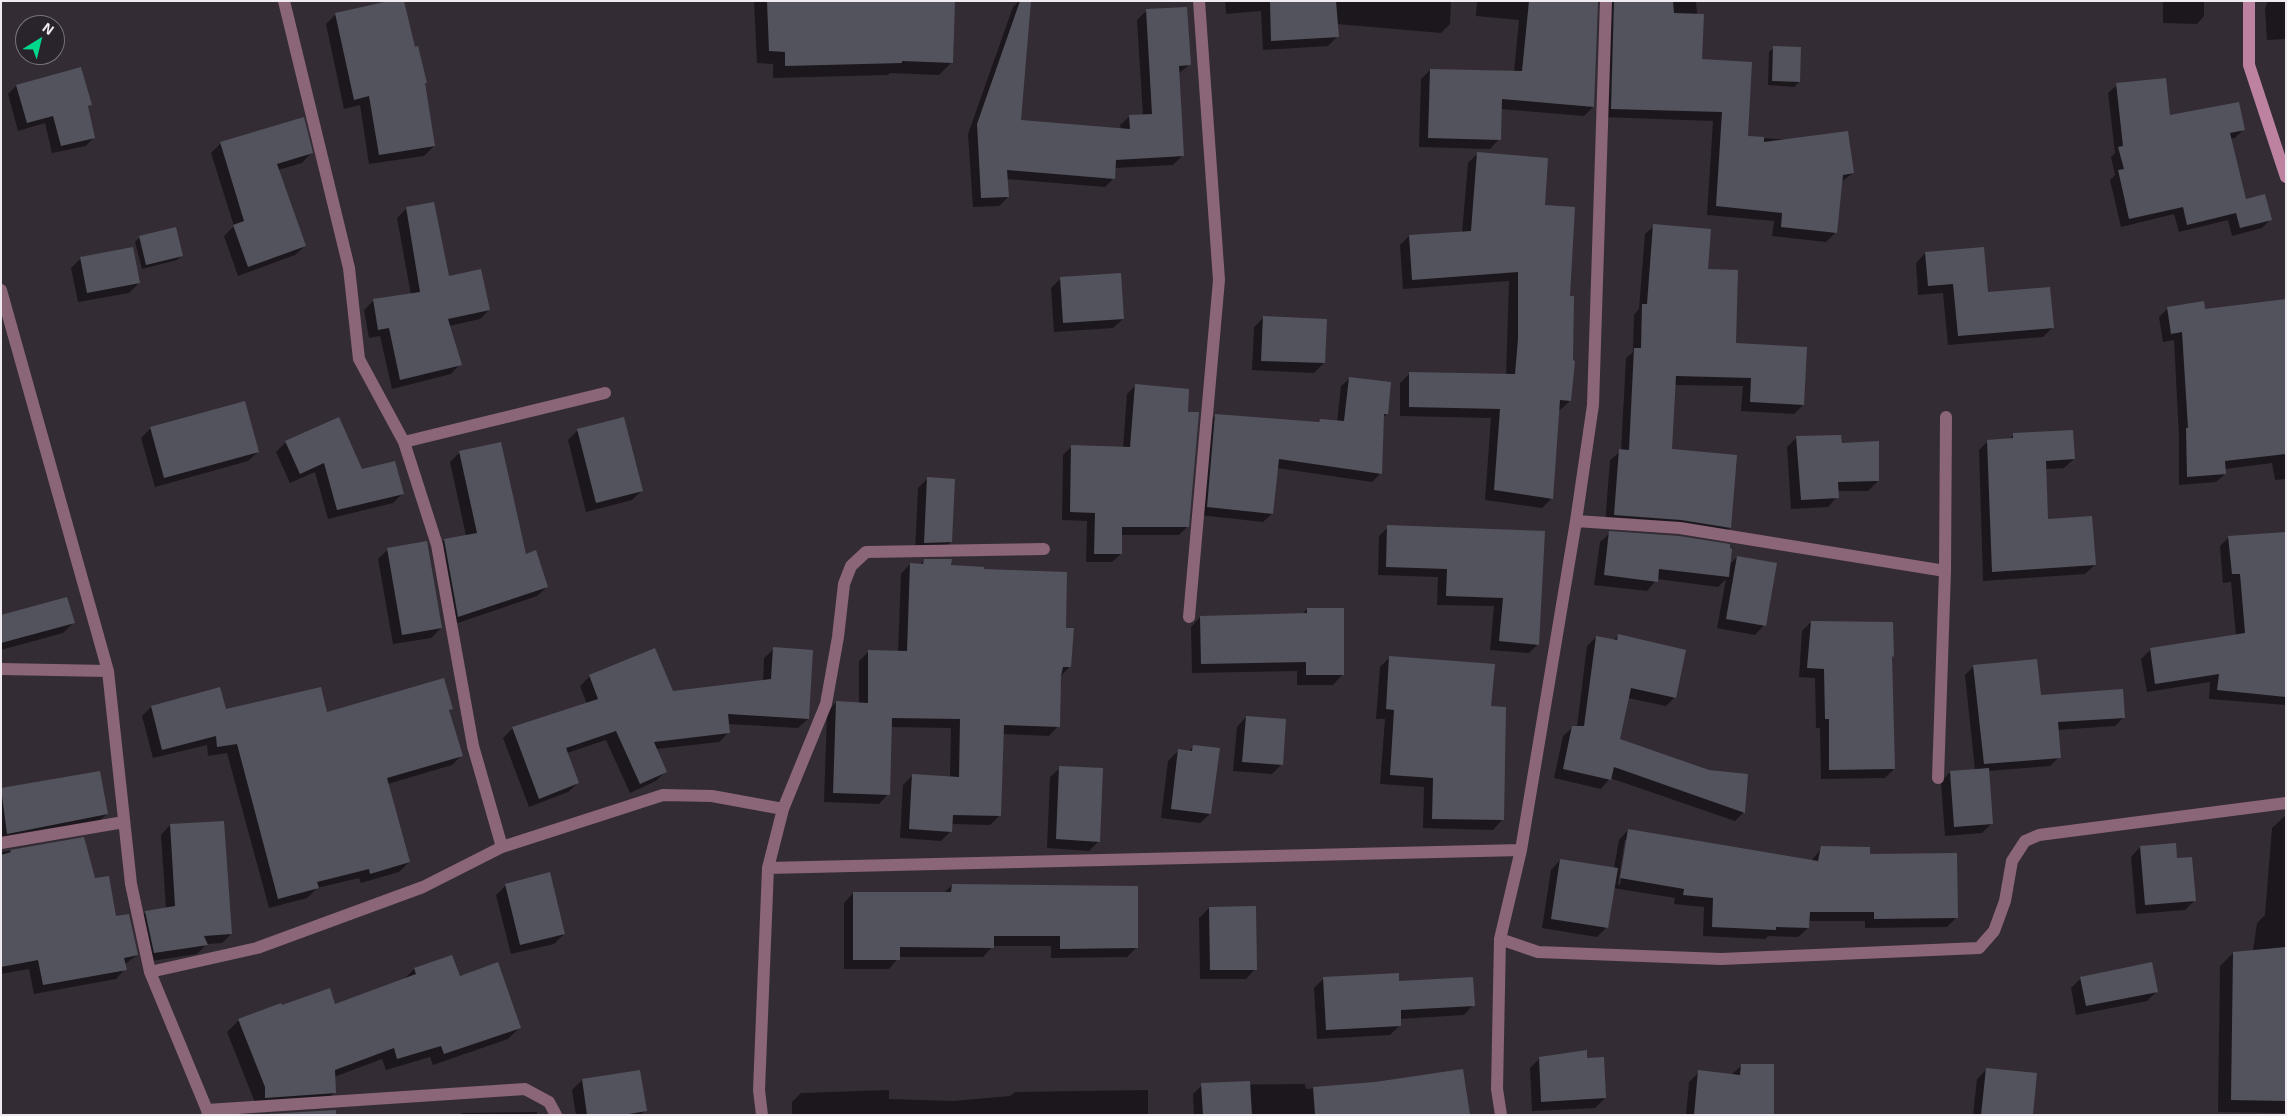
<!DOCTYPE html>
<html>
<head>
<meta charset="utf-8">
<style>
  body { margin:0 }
  #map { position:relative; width:2287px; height:1116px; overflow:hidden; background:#332c35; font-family:"Exo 2",sans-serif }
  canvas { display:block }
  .frame { position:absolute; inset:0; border:2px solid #efebf0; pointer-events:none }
  .north { position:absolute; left:15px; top:15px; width:50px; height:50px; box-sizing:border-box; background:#29232b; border:1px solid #78737a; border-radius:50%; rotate:36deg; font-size:14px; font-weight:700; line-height:20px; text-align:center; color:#efebf0 }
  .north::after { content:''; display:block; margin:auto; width:18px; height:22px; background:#00d98c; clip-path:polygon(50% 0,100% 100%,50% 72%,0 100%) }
</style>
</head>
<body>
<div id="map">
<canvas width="2287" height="1116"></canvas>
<div class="frame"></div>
<div class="north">N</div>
</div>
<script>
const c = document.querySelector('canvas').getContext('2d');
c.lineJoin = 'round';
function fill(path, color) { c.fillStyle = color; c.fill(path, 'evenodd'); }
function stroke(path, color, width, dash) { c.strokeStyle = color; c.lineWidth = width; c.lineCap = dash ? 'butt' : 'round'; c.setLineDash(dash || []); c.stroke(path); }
fill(new Path2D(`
  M 754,1 L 821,1 L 952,62 L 939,75 L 890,73 L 888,75 L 773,78 L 773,64 L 757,63 Z
  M 1019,1 L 1030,1 L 1020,121 L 1121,129 L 1120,125 L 1129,117 L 1143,116 L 1137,20 L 1146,11 L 1186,8 L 1190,64 L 1178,74 L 1182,156 L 1173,165 L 1114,168 L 1114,178 L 1105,187 L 1007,179 L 1008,197 L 999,206 L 973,207 L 968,134 L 1013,7 Z
  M 1225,1 L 1451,1 L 1450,24 L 1441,33 L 1337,24 L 1337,37 L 1328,46 L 1263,50 L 1261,11 L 1226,14 Z
  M 1477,1 L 1696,1 L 1701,60 L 1747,137 L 1793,140 L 1853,173 L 1841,182 L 1835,233 L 1826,242 L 1772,236 L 1774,221 L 1707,215 L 1713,121 L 1602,117 L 1604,6 L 1597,1 L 1593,107 L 1584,116 L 1500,109 L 1499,139 L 1490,149 L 1419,147 L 1421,79 L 1430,70 L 1514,72 L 1519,20 L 1476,16 Z
  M 2163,1 L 2204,1 L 2204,16 L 2197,24 L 2163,23 Z
  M 2268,1 L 2286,1 L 2286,39 L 2267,40 L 2265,8 Z
  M 336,14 L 424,84 L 434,146 L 424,156 L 369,164 L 360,105 L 344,109 L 326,24 Z
  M 1774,48 L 1799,82 L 1794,87 L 1768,85 L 1769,52 Z
  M 2117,85 L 2169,117 L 2243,130 L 2235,138 L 2230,139 L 2245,200 L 2270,220 L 2262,228 L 2232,236 L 2228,220 L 2179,232 L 2174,214 L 2121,227 L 2110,180 L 2115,175 L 2111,157 L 2115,153 L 2108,93 Z
  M 16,86 L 90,105 L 87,108 L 94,137 L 86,146 L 52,153 L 45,123 L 18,131 L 8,94 Z
  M 221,143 L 311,153 L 302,163 L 278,170 L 305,246 L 295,255 L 238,276 L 224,236 L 234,226 L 211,153 Z
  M 1477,154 L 1568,297 L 1570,401 L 1560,410 L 1558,410 L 1552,498 L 1542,508 L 1485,500 L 1491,418 L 1400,416 L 1400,383 L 1410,373 L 1506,375 L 1509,281 L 1403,289 L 1400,245 L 1409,236 L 1462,233 L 1468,163 Z
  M 433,204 L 448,277 L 489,310 L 480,319 L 449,326 L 460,364 L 451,374 L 392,389 L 380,336 L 369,338 L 364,310 L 373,301 L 411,295 L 397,218 L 406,209 Z
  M 1654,226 L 1706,270 L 1735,344 L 1803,405 L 1794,414 L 1741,411 L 1743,386 L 1674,385 L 1671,450 L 1730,528 L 1721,536 L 1605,524 L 1610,460 L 1621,451 L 1626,358 L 1633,352 L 1634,315 L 1639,309 L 1645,234 Z
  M 140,237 L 182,255 L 177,260 L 142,269 L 135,242 Z
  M 1925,253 L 1987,293 L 2053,327 L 2043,337 L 1948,345 L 1943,293 L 1918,295 L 1916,263 Z
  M 81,258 L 139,283 L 129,293 L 78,302 L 71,268 Z
  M 1061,278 L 1123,319 L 1113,328 L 1054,332 L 1051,288 Z
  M 2286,300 L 2286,479 L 2275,480 L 2272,463 L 2225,469 L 2225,474 L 2216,482 L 2179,485 L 2179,437 L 2174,340 L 2163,342 L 2159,317 L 2168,308 L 2204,310 Z
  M 1264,317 L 1324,363 L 1314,373 L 1252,370 L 1254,327 Z
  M 1350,378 L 1387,414 L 1383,417 L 1380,474 L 1372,482 L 1277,468 L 1272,514 L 1263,522 L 1199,515 L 1207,423 L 1216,415 L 1317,423 L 1320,420 L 1337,422 L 1341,386 Z
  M 1135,386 L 1188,526 L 1179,535 L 1121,535 L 1121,554 L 1112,562 L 1086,562 L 1087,521 L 1062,520 L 1063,455 L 1072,446 L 1123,448 L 1127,394 Z
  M 151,428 L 258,452 L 248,461 L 155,487 L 141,438 Z
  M 578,430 L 642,490 L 632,500 L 586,512 L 568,440 Z
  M 2014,435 L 2074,459 L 2064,468 L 2045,469 L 2047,520 L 2095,565 L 2085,574 L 1983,581 L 1979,450 L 1988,441 L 2008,440 Z
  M 1797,437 L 1841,444 L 1878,481 L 1868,491 L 1837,491 L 1837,497 L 1828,507 L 1791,509 L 1787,447 Z
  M 286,442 L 361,471 L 403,493 L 393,503 L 328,519 L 315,472 L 290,483 L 276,452 Z
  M 460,452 L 547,587 L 537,596 L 449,626 L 434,550 L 444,540 L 466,536 L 450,462 Z
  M 928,478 L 951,542 L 941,552 L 915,552 L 918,488 Z
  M 1388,527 L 1543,532 L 1538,644 L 1529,653 L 1490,650 L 1494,606 L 1437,605 L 1438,577 L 1378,575 L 1379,536 Z
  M 1610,533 L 1729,565 L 1737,557 L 1764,625 L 1755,635 L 1717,628 L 1726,579 L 1718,587 L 1657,579 L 1647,591 L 1594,585 L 1600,542 Z
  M 2286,533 L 2286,705 L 2209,699 L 2210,682 L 2147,692 L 2141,659 L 2150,650 L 2236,636 L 2231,582 L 2223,583 L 2220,546 L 2229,537 Z
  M 387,550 L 441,628 L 431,638 L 393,644 L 378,559 Z
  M 924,560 L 983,570 L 1065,629 L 1070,666 L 1060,677 L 1058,726 L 1049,736 L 1003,734 L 1000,815 L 990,825 L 951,824 L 951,831 L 941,841 L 900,838 L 903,785 L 913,775 L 950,777 L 951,728 L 891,727 L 888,794 L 879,804 L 824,802 L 827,712 L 836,702 L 859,704 L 859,661 L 869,651 L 898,652 L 901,574 L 910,564 L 920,565 Z
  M 1307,609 L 1342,675 L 1333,685 L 1297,685 L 1297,671 L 1192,673 L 1191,627 L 1200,617 L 1302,614 Z
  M 1,617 L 73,623 L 63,633 L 1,650 Z
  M 1811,622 L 1892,656 L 1890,658 L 1894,769 L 1885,778 L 1821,779 L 1820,728 L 1816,728 L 1815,678 L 1799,677 L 1802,631 Z
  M 1618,636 L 1675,697 L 1666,706 L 1628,698 L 1618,740 L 1744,812 L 1735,821 L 1610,778 L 1601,789 L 1554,778 L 1563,736 L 1573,727 L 1577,727 L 1587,646 L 1596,637 L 1613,641 Z
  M 774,649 L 808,719 L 798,728 L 728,724 L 729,732 L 719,742 L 656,749 L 665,772 L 656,781 L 630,793 L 606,740 L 567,753 L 578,783 L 568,792 L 529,807 L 503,738 L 513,728 L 587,704 L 580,686 L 590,676 L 672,692 L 763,681 L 764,658 Z
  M 1390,657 L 1490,707 L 1502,820 L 1493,830 L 1423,828 L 1424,787 L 1380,784 L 1385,719 L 1376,719 L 1380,667 Z
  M 1974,666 L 2040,697 L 2124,717 L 2115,726 L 2057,730 L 2059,757 L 2050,766 L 1988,771 L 1992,823 L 1982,833 L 1945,836 L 1941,782 L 1950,772 L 1975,770 L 1965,675 Z
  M 151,707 L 326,713 L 452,708 L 448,712 L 462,755 L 452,765 L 388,784 L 409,862 L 399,872 L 361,883 L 359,878 L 317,888 L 307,898 L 269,908 L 227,753 L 208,756 L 207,745 L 153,758 L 142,716 Z
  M 1246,717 L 1282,764 L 1272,774 L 1233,771 L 1237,727 Z
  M 1194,746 L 1210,814 L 1200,823 L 1161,818 L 1168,761 L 1178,751 L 1188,752 Z
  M 1060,768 L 1099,841 L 1089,851 L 1047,848 L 1050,777 Z
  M 1,789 L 107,814 L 97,823 L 1,842 Z
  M 2286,815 L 2286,1113 L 2218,1112 L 2220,966 L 2233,953 L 2253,951 L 2257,923 L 2265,915 L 2272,828 Z
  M 170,825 L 231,934 L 222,943 L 207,944 L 197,954 L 145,962 L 137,922 L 146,912 L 166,909 L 161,835 Z
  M 1628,830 L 1811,861 L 1822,848 L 1869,855 L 1957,917 L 1947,927 L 1865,928 L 1865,921 L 1808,921 L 1808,928 L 1798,937 L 1768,936 L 1765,939 L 1703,936 L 1704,907 L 1674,904 L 1675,898 L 1613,888 L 1607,927 L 1597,937 L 1542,928 L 1551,870 L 1560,860 L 1614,868 L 1619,840 ZM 1625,840 L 1628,840 L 1620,885 L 1618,884 Z
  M 84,838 L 94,880 L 137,955 L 124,965 L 125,969 L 116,979 L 34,994 L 29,969 L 1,974 L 1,852 Z
  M 2140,847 L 2176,860 L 2195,900 L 2185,910 L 2136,914 L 2131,857 Z
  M 506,885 L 564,934 L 554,944 L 511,954 L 496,895 Z
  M 952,885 L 1137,947 L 1127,957 L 1051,958 L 1051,946 L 993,946 L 983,957 L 899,957 L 889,969 L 844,969 L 844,903 L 853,893 L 944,893 Z
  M 1209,908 L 1255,969 L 1246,979 L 1200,979 L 1199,918 Z
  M 451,957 L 459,977 L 520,1027 L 508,1039 L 433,1065 L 430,1057 L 386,1070 L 382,1059 L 334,1077 L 334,1093 L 323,1104 L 254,1109 L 254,1100 L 227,1032 L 239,1020 L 281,1007 L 335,1006 L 403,980 L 414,969 Z
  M 1324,978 L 1398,983 L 1473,1005 L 1464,1015 L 1400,1019 L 1400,1025 L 1390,1035 L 1317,1039 L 1314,988 Z
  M 2081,978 L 2157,991 L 2147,1001 L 2076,1015 L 2071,988 Z
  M 1540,1058 L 1605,1098 L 1595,1108 L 1532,1111 L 1530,1068 Z
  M 1741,1066 L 1773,1115 L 1686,1115 L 1689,1082 L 1699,1072 L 1731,1075 Z
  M 1987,1069 L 2031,1115 L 1973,1115 L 1977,1079 Z
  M 639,1071 L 645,1110 L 641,1115 L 576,1115 L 572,1090 L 582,1080 Z
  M 1305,1084 L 1306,1089 L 1375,1084 L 1469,1115 L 1194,1115 L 1193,1094 L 1202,1085 Z
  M 889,1090 L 889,1099 L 953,1101 L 1010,1096 L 1015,1092 L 1148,1090 L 1148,1115 L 792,1115 L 792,1102 L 801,1093 Z
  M 537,1112 L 537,1115 L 461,1115 L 462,1113 Z`), '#0007');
fill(new Path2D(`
  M 389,1 L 404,1 L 415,47 L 418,46 L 427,83 L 425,83 L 435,146 L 379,155 L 369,96 L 354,100 L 335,13 Z
  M 767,1 L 955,1 L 953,63 L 902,61 L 902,63 L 785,66 L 785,52 L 769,51 Z
  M 1020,1 L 1031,1 L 1021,120 L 1130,129 L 1129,115 L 1152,114 L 1146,9 L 1187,7 L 1191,65 L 1179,66 L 1184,156 L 1116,160 L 1115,179 L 1007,170 L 1009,197 L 981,198 L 977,124 Z
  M 1270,1 L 1336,1 L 1339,37 L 1271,41 Z
  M 1529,1 L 1598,1 L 1594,107 L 1502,99 L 1501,140 L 1428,138 L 1430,69 L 1522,71 Z
  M 1614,1 L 1673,1 L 1674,13 L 1704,14 L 1702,59 L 1752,62 L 1748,136 L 1764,137 L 1764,142 L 1848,131 L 1854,173 L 1843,175 L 1837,233 L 1781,227 L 1782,213 L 1716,206 L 1722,112 L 1611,109 Z
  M 1773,46 L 1801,47 L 1800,82 L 1772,81 Z
  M 81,67 L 92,105 L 88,106 L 95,138 L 61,146 L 53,116 L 27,123 L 16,85 Z
  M 2166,78 L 2170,115 L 2239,102 L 2245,130 L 2230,133 L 2246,199 L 2265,194 L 2272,220 L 2240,228 L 2236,213 L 2187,225 L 2183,207 L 2129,219 L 2118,170 L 2124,169 L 2118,147 L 2123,146 L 2116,83 Z
  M 304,117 L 313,153 L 277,164 L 306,246 L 248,267 L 233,225 L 244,221 L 220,142 Z
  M 1477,152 L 1548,158 L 1545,205 L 1575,207 L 1570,296 L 1574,296 L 1573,360 L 1575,361 L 1571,401 L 1560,400 L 1553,499 L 1494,490 L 1500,409 L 1409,407 L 1409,372 L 1515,374 L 1518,339 L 1518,272 L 1412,280 L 1409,235 L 1471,231 Z
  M 434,202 L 449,276 L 481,269 L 490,310 L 448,319 L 462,365 L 400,380 L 389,328 L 378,330 L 373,299 L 420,292 L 406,207 Z
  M 1653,224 L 1711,229 L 1708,269 L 1738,270 L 1736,343 L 1807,347 L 1804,405 L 1750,402 L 1751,378 L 1676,376 L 1672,449 L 1737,455 L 1731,528 L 1681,520 L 1614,515 L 1619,449 L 1629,450 L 1634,348 L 1641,348 L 1642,304 L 1647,304 Z
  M 176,227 L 183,256 L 146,265 L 139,236 Z
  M 133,247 L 140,283 L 87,293 L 80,257 Z
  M 1984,247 L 1988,292 L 2050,287 L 2054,328 L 1958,336 L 1953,284 L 1928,286 L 1925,252 Z
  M 1121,273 L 1124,319 L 1063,323 L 1060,277 Z
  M 2286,299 L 2286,454 L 2225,461 L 2226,474 L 2187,477 L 2186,428 L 2188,428 L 2182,332 L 2171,334 L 2167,307 L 2204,301 L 2205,309 Z
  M 1263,316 L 1327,319 L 1325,363 L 1261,361 Z
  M 1349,377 L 1391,382 L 1388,414 L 1384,414 L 1382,474 L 1279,459 L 1273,514 L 1207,507 L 1215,414 L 1319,422 L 1320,419 L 1344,421 Z
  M 1135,384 L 1189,389 L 1188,412 L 1199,412 L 1189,527 L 1122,527 L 1122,554 L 1094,554 L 1095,513 L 1070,512 L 1071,445 L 1130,447 Z
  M 245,401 L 259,452 L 164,478 L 150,427 Z
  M 339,417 L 362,469 L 395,461 L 404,494 L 337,510 L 324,463 L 300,474 L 285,441 Z
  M 624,417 L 643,491 L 596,503 L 577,429 Z
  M 2073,430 L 2075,459 L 2046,461 L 2048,519 L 2092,516 L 2096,565 L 1992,572 L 1987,440 L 2013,438 L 2013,433 Z
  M 1841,435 L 1842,443 L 1879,441 L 1879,481 L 1838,482 L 1839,498 L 1801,500 L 1796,436 Z
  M 501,442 L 526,554 L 536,550 L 548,587 L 458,617 L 444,539 L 477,533 L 459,451 Z
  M 927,477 L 955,479 L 952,542 L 924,543 Z
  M 1387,525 L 1545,531 L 1539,645 L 1499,641 L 1503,598 L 1446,596 L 1447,569 L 1386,567 Z
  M 1609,531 L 1679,536 L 1730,544 L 1730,548 L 1732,549 L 1729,577 L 1659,569 L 1658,582 L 1604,575 Z
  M 2286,532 L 2286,697 L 2217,690 L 2219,674 L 2155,684 L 2150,648 L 2245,633 L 2240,574 L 2232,574 L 2228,536 Z
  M 427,541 L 442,628 L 402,635 L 387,548 Z
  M 1737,556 L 1777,563 L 1766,626 L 1726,619 Z
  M 924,559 L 952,559 L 951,565 L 984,567 L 984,569 L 1067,572 L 1066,628 L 1074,628 L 1071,667 L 1063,667 L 1061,676 L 1060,727 L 1004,725 L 1001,816 L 953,815 L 952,832 L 909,829 L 912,774 L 959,777 L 960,719 L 892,718 L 890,795 L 833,793 L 836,701 L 868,703 L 868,650 L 907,651 L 910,563 L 923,564 Z
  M 67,597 L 75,623 L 1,643 L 1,615 Z
  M 1307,608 L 1344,608 L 1344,675 L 1306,675 L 1306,662 L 1201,664 L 1200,616 L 1307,613 Z
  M 1811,621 L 1893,622 L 1894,657 L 1892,656 L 1895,769 L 1829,770 L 1829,719 L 1825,719 L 1824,669 L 1807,668 Z
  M 1618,634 L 1686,650 L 1676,698 L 1631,688 L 1620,739 L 1709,770 L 1748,774 L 1745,813 L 1614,767 L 1611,780 L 1563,769 L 1572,726 L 1584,726 L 1596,636 L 1617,640 Z
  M 773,647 L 813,650 L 809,719 L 728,714 L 730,733 L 654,742 L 667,772 L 640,784 L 616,731 L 566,748 L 579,783 L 539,799 L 512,727 L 598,699 L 589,675 L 655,648 L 673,691 L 771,679 Z
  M 1389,656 L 1495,664 L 1491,706 L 1506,707 L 1504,820 L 1432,819 L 1433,778 L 1390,775 L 1394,710 L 1386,709 Z
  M 2037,659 L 2041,695 L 2123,689 L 2125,718 L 2058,722 L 2061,758 L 1984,764 L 1973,665 Z
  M 444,678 L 453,709 L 449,710 L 463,756 L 387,778 L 410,862 L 370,874 L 369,869 L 317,882 L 319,888 L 278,899 L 237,744 L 217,747 L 216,736 L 162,750 L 151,706 L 220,687 L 226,709 L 321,687 L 327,712 Z
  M 1246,716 L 1286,719 L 1283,765 L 1242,762 Z
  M 1193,745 L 1220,748 L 1211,814 L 1171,809 L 1178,749 L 1192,751 Z
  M 1059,766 L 1103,768 L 1100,842 L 1056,839 Z
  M 1989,768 L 1993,824 L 1954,827 L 1950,771 Z
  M 100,771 L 108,814 L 7,834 L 1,788 Z
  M 224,821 L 232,934 L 204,936 L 208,945 L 154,953 L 145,911 L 175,906 L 170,824 Z
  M 1628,829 L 1818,861 L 1821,846 L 1870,847 L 1870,854 L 1957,853 L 1958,918 L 1874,919 L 1874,912 L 1810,912 L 1809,928 L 1776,927 L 1776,930 L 1712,927 L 1713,898 L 1683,895 L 1684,889 L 1620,878 Z
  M 84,837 L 95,878 L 109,876 L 116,916 L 129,914 L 138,955 L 124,958 L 127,970 L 43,985 L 38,960 L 1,967 L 1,855 L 11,852 L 10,850 Z
  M 2176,843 L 2177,858 L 2192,857 L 2196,901 L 2145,905 L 2140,846 Z
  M 1560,859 L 1618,868 L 1608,928 L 1551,919 Z
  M 550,872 L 565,934 L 520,945 L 505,884 Z
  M 952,884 L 1138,886 L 1138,948 L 1060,949 L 1060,936 L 994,936 L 994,948 L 900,947 L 900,960 L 853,960 L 853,892 L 951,892 Z
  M 1256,906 L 1257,970 L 1210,970 L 1209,907 Z
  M 2286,947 L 2286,1101 L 2231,1100 L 2233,952 Z
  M 452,955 L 460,976 L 498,962 L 521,1028 L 444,1054 L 441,1046 L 397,1059 L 394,1048 L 335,1070 L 336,1093 L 265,1098 L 265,1087 L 238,1019 L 281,1003 L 282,1005 L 330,988 L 335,1004 L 416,974 L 414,968 Z
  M 2152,962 L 2158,992 L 2086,1006 L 2080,977 Z
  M 1399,973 L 1399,981 L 1473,977 L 1475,1006 L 1401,1010 L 1401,1026 L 1326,1030 L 1323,977 Z
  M 1587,1050 L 1587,1058 L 1604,1057 L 1606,1098 L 1541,1102 L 1539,1057 Z
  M 1741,1064 L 1774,1064 L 1774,1115 L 1694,1115 L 1698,1070 L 1740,1075 Z
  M 1986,1068 L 2037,1073 L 2033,1115 L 1981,1115 Z
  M 1463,1069 L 1470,1115 L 1315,1115 L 1313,1087 L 1375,1082 Z
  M 640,1070 L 647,1111 L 623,1115 L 587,1115 L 582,1079 Z
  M 1250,1081 L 1252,1115 L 1203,1115 L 1201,1083 Z
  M 336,1110 L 336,1115 L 266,1115 L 266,1114 Z`), '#53535e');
stroke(new Path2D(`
  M 284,1 L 349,268 L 359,359 L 404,442 L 437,545 L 473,746 L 502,847 L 663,795 L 712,796 L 783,809
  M 1,290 L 108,671 L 131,884 L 150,972 L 207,1110
  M 404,442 L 605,393
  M 1576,521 L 1680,528 L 1945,571 L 1938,778
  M 1945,571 L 1946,417
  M 1189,617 L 1219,280 L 1199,1
  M 1,669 L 108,671
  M 1,843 L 124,822
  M 768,868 L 1521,850
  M 1500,939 L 1538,952 L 1721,959 L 1979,948 L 1994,931 L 2005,901 L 2012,861 L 2025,841 L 2039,835 L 2286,803
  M 150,972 L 257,948 L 423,887 L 502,847
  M 208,1115 L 207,1110 L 525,1089 L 549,1102 L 556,1115
  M 762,1115 L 759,1090 L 768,868 L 783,809 L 826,704 L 838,637 L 844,584 L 851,566 L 866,552 L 1044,549
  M 1501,1115 L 1497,1089 L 1500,939 L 1521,850 L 1576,521 L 1593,405 L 1606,1`), '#8b6578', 12);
stroke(new Path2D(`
  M 2249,1 L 2249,65 L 2286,177`), '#be82a1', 12);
</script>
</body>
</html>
